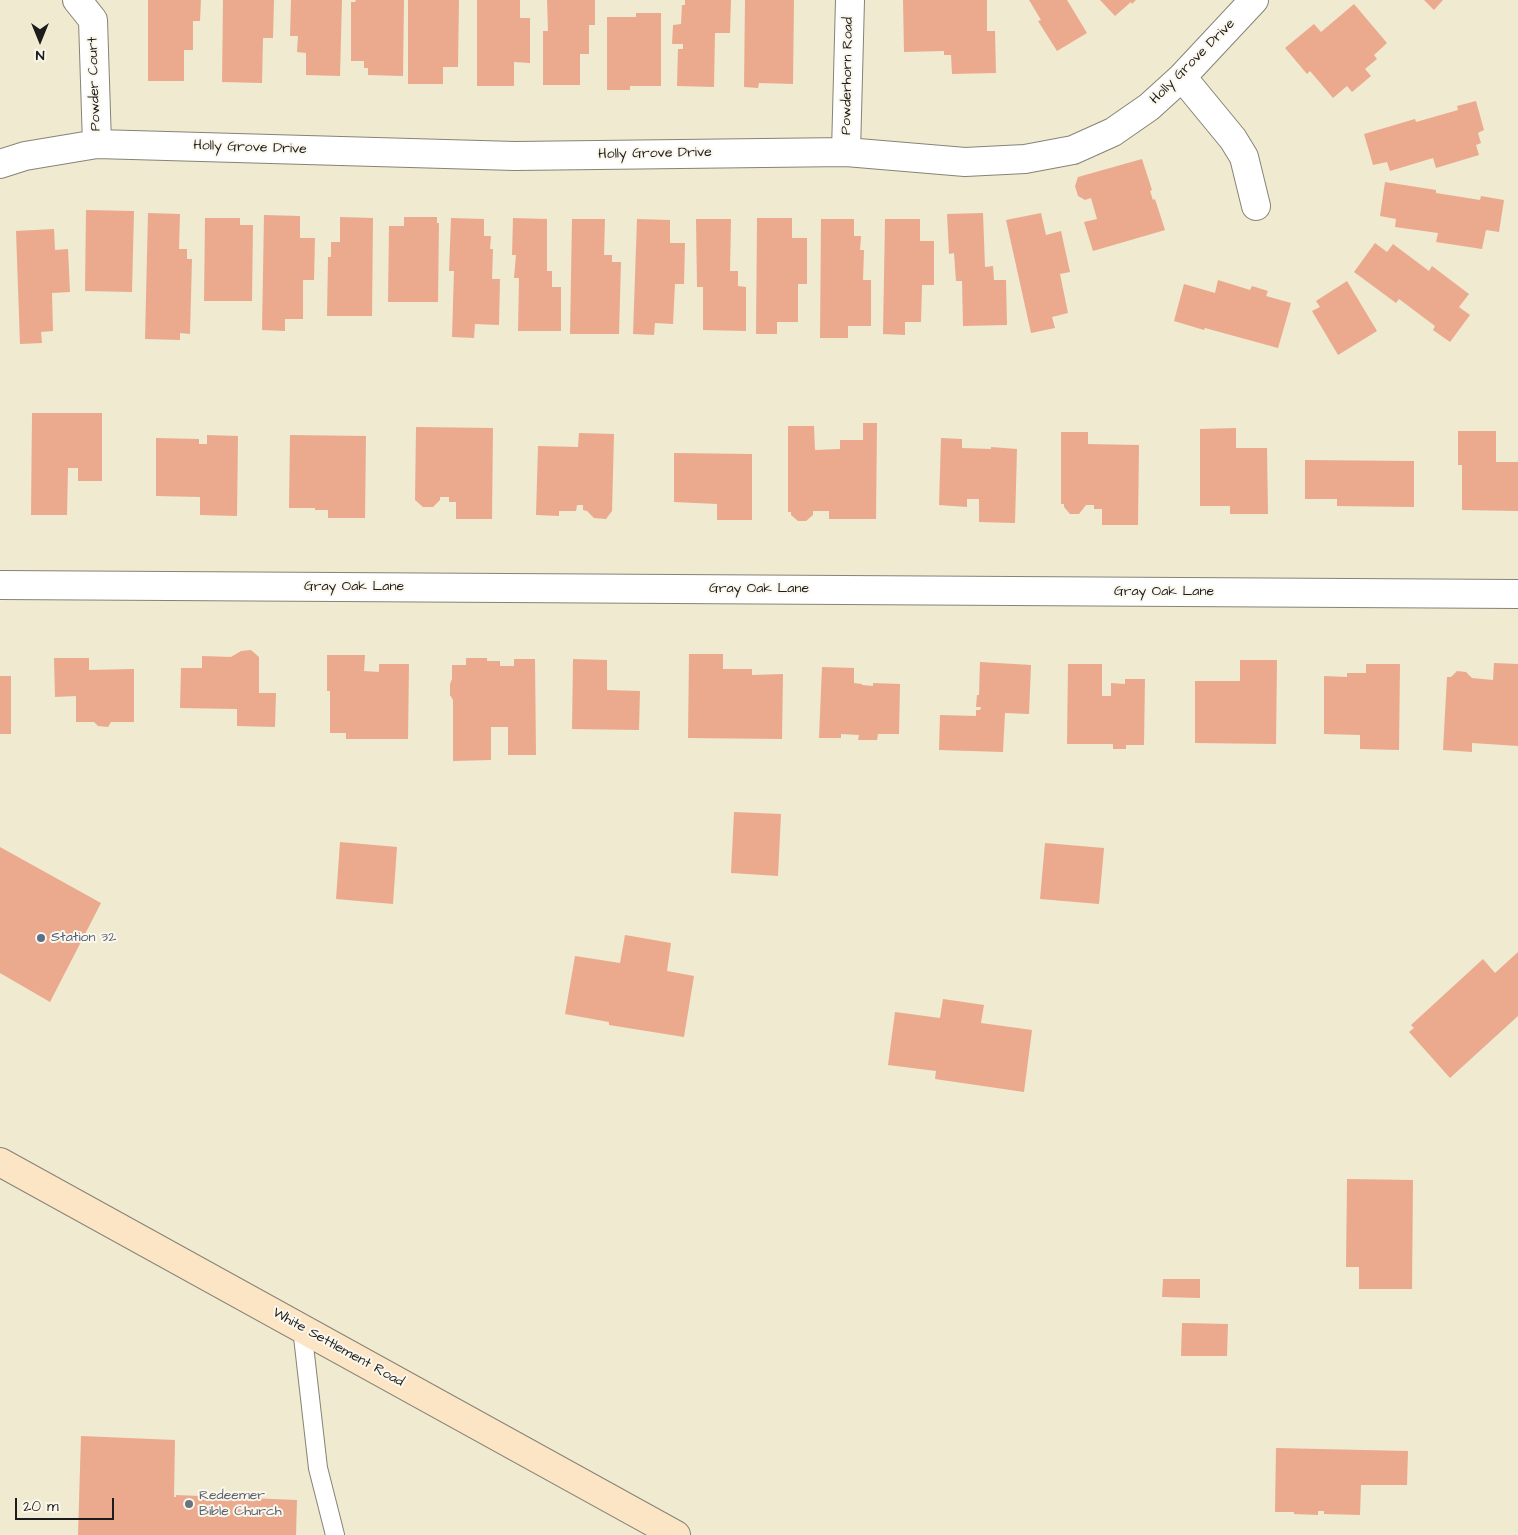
<!DOCTYPE html>
<html>
<head>
<meta charset="utf-8">
<style>
  body { margin:0 }
  #map { position:relative; width:1518px; height:1535px; overflow:hidden; background:#efead0; font-family:"Architects Daughter",sans-serif }
  canvas { display:block }
  .north { position:absolute; left:15px; top:15px; width:50px; height:50px; -webkit-text-stroke:4px #fbf7ec; paint-order:stroke; rotate:180deg; font-size:14px; font-weight:700; line-height:20px; text-align:center; color:#1c1c1c }
  .north::after { content:''; display:block; margin:auto; width:18px; height:22px; background:#1c1c1c; clip-path:polygon(50% 0,100% 100%,50% 72%,0 100%) }
  .scale { position:absolute; left:15px; top:1498px; width:99px; height:22px; box-sizing:border-box; border:2px solid #1c1c1c; border-top:0; padding-left:6px; font-size:15px; line-height:18px; white-space:nowrap; color:#1c1c1c; -webkit-text-stroke:4px #fbf7ec; paint-order:stroke }
</style>
</head>
<body>
<div id="map">
<canvas width="1518" height="1535"></canvas>
<div class="north">N</div>
<div class="scale">20 m</div>
</div>
<script>
const c = document.querySelector('canvas').getContext('2d');
c.lineJoin = 'round';
function fill(path, color) { c.fillStyle = color; c.fill(path, 'evenodd'); }
function stroke(path, color, width, dash) { c.strokeStyle = color; c.lineWidth = width; c.lineCap = dash ? 'butt' : 'round'; c.setLineDash(dash || []); c.stroke(path); }
function label(font, color, halo, rows, align = 'center') {
  c.font = font + ' "Architects Daughter",sans-serif'; c.lineWidth = 4; c.setLineDash([]); c.textBaseline = 'middle'; c.strokeStyle = halo; c.fillStyle = color; for (const [text, x, y, turn = 0] of rows) {
    c.save(); c.translate(x, y); c.rotate((+turn || 0) * Math.PI / 180); c.textAlign = isNaN(turn) ? turn : align; if (halo) c.strokeText(text, 0, 0); c.fillText(text, 0, 0); c.restore();
  }
}
fill(new Path2D(`
  M 148,0 L 201,0 L 200,21 L 193,21 L 193,50 L 184,50 L 184,81 L 148,81 Z
  M 223,0 L 274,0 L 273,38 L 263,38 L 262,83 L 222,82 Z
  M 291,0 L 342,0 L 340,76 L 306,75 L 306,53 L 297,52 L 298,36 L 290,36 Z
  M 356,0 L 404,0 L 403,76 L 368,75 L 368,68 L 364,68 L 364,61 L 351,61 L 351,2 L 355,2 Z
  M 408,0 L 459,0 L 458,67 L 443,67 L 443,84 L 408,84 Z
  M 477,0 L 520,0 L 520,18 L 530,18 L 530,63 L 514,62 L 514,86 L 477,86 Z
  M 547,0 L 595,0 L 595,25 L 589,25 L 589,54 L 580,54 L 580,85 L 543,85 L 543,31 L 548,31 Z
  M 685,0 L 731,0 L 730,33 L 715,33 L 714,87 L 677,86 L 678,49 L 683,49 L 683,44 L 672,44 L 673,25 L 681,24 L 682,5 L 685,5 Z
  M 745,0 L 794,0 L 793,84 L 759,83 L 758,88 L 744,87 Z
  M 903,0 L 987,0 L 987,31 L 995,31 L 996,73 L 952,74 L 951,55 L 944,55 L 944,51 L 904,52 Z
  M 1029,0 L 1067,0 L 1087,33 L 1057,51 L 1038,21 L 1041,20 Z
  M 1100,0 L 1136,0 L 1132,4 L 1131,2 L 1115,16 Z
  M 1424,0 L 1443,0 L 1434,10 Z
  M 1354,4 L 1387,43 L 1374,55 L 1377,59 L 1365,69 L 1371,76 L 1352,92 L 1347,86 L 1333,98 L 1310,71 L 1307,74 L 1285,48 L 1314,24 L 1321,32 Z
  M 636,13 L 661,13 L 661,86 L 630,86 L 630,90 L 607,90 L 607,17 L 636,17 Z
  M 1476,101 L 1484,130 L 1478,133 L 1481,143 L 1476,145 L 1479,155 L 1436,168 L 1433,158 L 1390,171 L 1387,162 L 1373,165 L 1364,134 L 1415,119 L 1416,122 L 1458,110 L 1457,106 Z
  M 1142,159 L 1152,190 L 1150,191 L 1153,200 L 1155,199 L 1165,230 L 1093,251 L 1084,222 L 1097,219 L 1091,198 L 1085,200 L 1078,196 L 1075,186 L 1078,177 Z
  M 1385,182 L 1436,190 L 1436,193 L 1480,200 L 1481,196 L 1504,200 L 1499,232 L 1486,230 L 1482,249 L 1436,242 L 1438,233 L 1395,227 L 1396,219 L 1380,216 Z
  M 86,210 L 134,211 L 132,292 L 85,291 Z
  M 148,213 L 180,214 L 179,249 L 187,249 L 187,259 L 192,259 L 190,334 L 180,333 L 180,340 L 145,339 Z
  M 983,213 L 985,267 L 993,266 L 994,280 L 1006,280 L 1007,325 L 963,326 L 962,281 L 956,281 L 954,253 L 949,254 L 947,214 Z
  M 1041,213 L 1046,235 L 1061,231 L 1070,272 L 1060,274 L 1068,313 L 1052,317 L 1055,328 L 1031,333 L 1006,220 Z
  M 264,215 L 300,216 L 300,238 L 315,238 L 314,280 L 303,280 L 303,319 L 285,319 L 285,331 L 262,330 Z
  M 340,217 L 373,218 L 372,316 L 327,316 L 328,257 L 331,257 L 331,242 L 340,242 Z
  M 404,217 L 437,217 L 437,223 L 439,223 L 438,302 L 388,302 L 389,226 L 404,226 Z
  M 205,218 L 240,218 L 240,225 L 253,225 L 252,301 L 204,301 Z
  M 451,218 L 484,219 L 484,236 L 491,236 L 490,249 L 493,249 L 492,279 L 500,279 L 499,325 L 475,324 L 474,338 L 452,337 L 454,271 L 449,271 Z
  M 513,218 L 547,219 L 547,271 L 552,271 L 552,287 L 561,287 L 561,331 L 518,331 L 519,278 L 514,278 L 516,255 L 512,255 Z
  M 757,218 L 792,218 L 792,238 L 807,238 L 807,284 L 798,284 L 798,322 L 777,322 L 777,334 L 756,334 Z
  M 572,219 L 605,219 L 604,255 L 612,255 L 612,262 L 621,262 L 619,334 L 570,334 Z
  M 637,219 L 670,220 L 670,243 L 685,243 L 684,284 L 675,284 L 673,324 L 655,323 L 654,335 L 633,334 Z
  M 696,219 L 731,219 L 730,271 L 738,271 L 738,286 L 746,287 L 746,331 L 703,330 L 703,287 L 697,287 Z
  M 821,219 L 854,219 L 854,236 L 861,236 L 860,250 L 864,250 L 863,280 L 871,280 L 871,326 L 848,326 L 848,338 L 820,338 Z
  M 885,219 L 920,219 L 920,241 L 934,241 L 934,285 L 922,285 L 921,322 L 905,322 L 905,335 L 883,334 Z
  M 54,229 L 55,250 L 68,249 L 70,292 L 52,293 L 53,331 L 41,332 L 42,343 L 20,344 L 16,231 Z
  M 1375,243 L 1387,252 L 1393,244 L 1429,271 L 1432,266 L 1469,294 L 1459,307 L 1470,315 L 1450,342 L 1433,330 L 1435,326 L 1399,299 L 1396,303 L 1354,272 Z
  M 1218,280 L 1250,290 L 1252,286 L 1268,291 L 1266,296 L 1291,303 L 1278,348 L 1205,328 L 1204,330 L 1174,321 L 1184,284 L 1215,293 Z
  M 1347,281 L 1377,331 L 1338,355 L 1312,311 L 1320,307 L 1316,301 Z
  M 32,413 L 102,413 L 102,481 L 78,481 L 78,468 L 68,468 L 67,515 L 31,515 Z
  M 863,423 L 877,423 L 876,519 L 829,519 L 829,511 L 813,511 L 813,515 L 806,521 L 798,521 L 791,515 L 791,512 L 788,512 L 788,426 L 814,426 L 815,450 L 840,449 L 840,440 L 863,440 Z
  M 416,427 L 493,428 L 492,519 L 456,519 L 456,502 L 449,502 L 449,497 L 440,497 L 440,500 L 433,507 L 423,507 L 415,500 Z
  M 1236,428 L 1236,448 L 1267,448 L 1268,514 L 1230,514 L 1230,506 L 1200,506 L 1200,429 Z
  M 1458,431 L 1496,431 L 1496,462 L 1518,462 L 1518,511 L 1462,510 L 1462,465 L 1458,465 Z
  M 1061,432 L 1088,432 L 1088,444 L 1139,445 L 1138,525 L 1102,525 L 1102,509 L 1094,509 L 1094,505 L 1086,505 L 1079,514 L 1070,514 L 1064,507 L 1064,504 L 1061,504 Z
  M 579,433 L 614,434 L 612,511 L 606,519 L 594,518 L 587,511 L 583,510 L 583,505 L 577,505 L 576,511 L 559,511 L 559,516 L 536,515 L 538,446 L 578,447 Z
  M 207,435 L 238,436 L 237,516 L 200,515 L 200,497 L 156,496 L 156,438 L 199,439 L 199,444 L 207,444 Z
  M 290,435 L 366,436 L 365,518 L 328,518 L 328,510 L 315,510 L 315,508 L 289,508 Z
  M 941,438 L 962,439 L 962,448 L 991,449 L 991,447 L 1017,449 L 1015,523 L 979,522 L 979,499 L 967,499 L 967,507 L 939,505 Z
  M 674,453 L 752,454 L 752,520 L 717,520 L 717,504 L 674,502 Z
  M 1305,460 L 1414,461 L 1414,507 L 1337,506 L 1337,499 L 1305,499 Z
  M 251,650 L 259,657 L 259,693 L 276,693 L 275,727 L 237,726 L 237,709 L 180,708 L 181,668 L 202,668 L 202,656 L 231,657 L 241,651 Z
  M 689,654 L 723,654 L 723,669 L 752,669 L 752,675 L 783,674 L 782,739 L 688,738 Z
  M 327,655 L 365,655 L 364,671 L 379,672 L 379,664 L 409,664 L 408,739 L 346,739 L 346,733 L 330,733 L 330,691 L 327,691 Z
  M 54,658 L 89,658 L 89,670 L 134,669 L 134,722 L 111,722 L 108,727 L 98,726 L 94,722 L 76,722 L 76,696 L 55,697 Z
  M 466,658 L 487,658 L 487,661 L 500,661 L 500,666 L 514,666 L 514,659 L 535,659 L 536,755 L 508,755 L 508,727 L 491,727 L 491,760 L 453,761 L 453,700 L 450,695 L 450,684 L 452,679 L 452,665 L 466,665 Z
  M 573,659 L 607,660 L 607,690 L 640,691 L 639,730 L 572,729 Z
  M 1240,660 L 1277,660 L 1276,744 L 1195,743 L 1195,681 L 1240,681 Z
  M 980,662 L 1031,665 L 1029,714 L 1005,713 L 1003,752 L 939,750 L 940,715 L 976,716 L 976,710 L 980,710 L 981,707 L 976,707 L 977,695 L 979,695 Z
  M 1494,663 L 1518,664 L 1518,746 L 1472,743 L 1472,752 L 1443,750 L 1447,677 L 1451,677 L 1457,671 L 1466,672 L 1472,678 L 1493,680 Z
  M 1068,664 L 1102,664 L 1102,696 L 1111,696 L 1111,683 L 1125,684 L 1125,679 L 1145,679 L 1144,745 L 1126,745 L 1126,749 L 1113,749 L 1113,744 L 1067,744 Z
  M 1366,664 L 1400,664 L 1399,750 L 1360,749 L 1360,735 L 1324,734 L 1324,676 L 1347,677 L 1347,673 L 1366,673 Z
  M 822,667 L 854,668 L 854,683 L 862,684 L 862,685 L 873,686 L 873,683 L 900,684 L 899,734 L 878,734 L 877,740 L 858,740 L 859,735 L 841,734 L 841,738 L 819,738 Z
  M 0,676 L 11,676 L 11,734 L 0,734 Z
  M 734,812 L 781,814 L 778,876 L 731,873 Z
  M 340,842 L 397,847 L 393,904 L 336,899 Z
  M 1045,843 L 1104,848 L 1099,904 L 1040,899 Z
  M 0,847 L 101,903 L 50,1002 L 0,973 Z
  M 625,935 L 671,943 L 667,971 L 694,976 L 684,1037 L 609,1025 L 609,1022 L 565,1014 L 575,956 L 620,963 Z
  M 1518,952 L 1518,1016 L 1450,1078 L 1409,1032 L 1414,1028 L 1411,1025 L 1483,959 L 1495,973 Z
  M 943,999 L 984,1005 L 981,1023 L 1032,1030 L 1024,1092 L 935,1079 L 936,1071 L 888,1065 L 895,1012 L 940,1018 Z
  M 1347,1179 L 1413,1180 L 1412,1289 L 1359,1289 L 1359,1267 L 1346,1267 Z
  M 1163,1279 L 1200,1279 L 1200,1298 L 1162,1297 Z
  M 1182,1323 L 1228,1324 L 1227,1356 L 1181,1356 Z
  M 81,1436 L 175,1440 L 174,1497 L 176,1497 L 176,1495 L 297,1500 L 296,1535 L 78,1535 Z
  M 1276,1448 L 1408,1451 L 1407,1485 L 1361,1485 L 1360,1515 L 1324,1514 L 1324,1511 L 1318,1511 L 1318,1515 L 1294,1514 L 1294,1512 L 1275,1512 Z`), '#ebaa8e');
const lane = new Path2D(`
  M 302,1328 L 318,1468 L 335,1535`);
const street = new Path2D(`
  M 77,0 L 93,20 L 97,144
  M 1182,77 L 1233,139 L 1244,157 L 1256,206
  M 846,152 L 850,0
  M 0,164 L 25,156 L 97,144 L 515,156 L 846,152 L 965,162 L 1025,159 L 1073,150 L 1113,132 L 1149,107 L 1182,77 L 1254,0
  M 0,585 L 1518,594`);
const secondary = new Path2D(`
  M 0,1162 L 676,1535`);
stroke(lane, '#868376', 20);
stroke(street, '#868376', 30);
stroke(secondary, '#868376', 30);
stroke(lane, '#fff', 18);
stroke(street, '#fff', 28);
stroke(secondary, '#fce5c4', 28);
for (const [x, y, r, color] of [
  [41,938,5,"#5c6f8a"],
  [189,1504,5,"#6b7280"]
]) { const dot = new Path2D(); dot.arc(x, y, r, 0, 2 * Math.PI); c.fillStyle = color; c.fill(dot); stroke(dot, '#fbf7ec', 2); }
label('14px', '#1c1c1c', '#fbf7ec', [
  ["Holly Grove Drive",1193,62,-45],
  ["Powderhorn Road",848,76,-89],
  ["Powder Court",95,84,-92],
  ["Holly Grove Drive",250,148,2],
  ["Holly Grove Drive",655,154,-1],
  ["Gray Oak Lane",354,587],
  ["Gray Oak Lane",759,589],
  ["Gray Oak Lane",1164,592],
  ["White Settlement Road",338,1348,29]
]);
label('14px', '#4e5e75', '#fbf7ec', [
  ["Station 32",51,938]
], 'left');
label('14px', '#5b616d', '#fbf7ec', [
  ["Redeemer",199,1496],
  ["Bible Church",199,1512]
], 'left');
</script>
</body>
</html>
